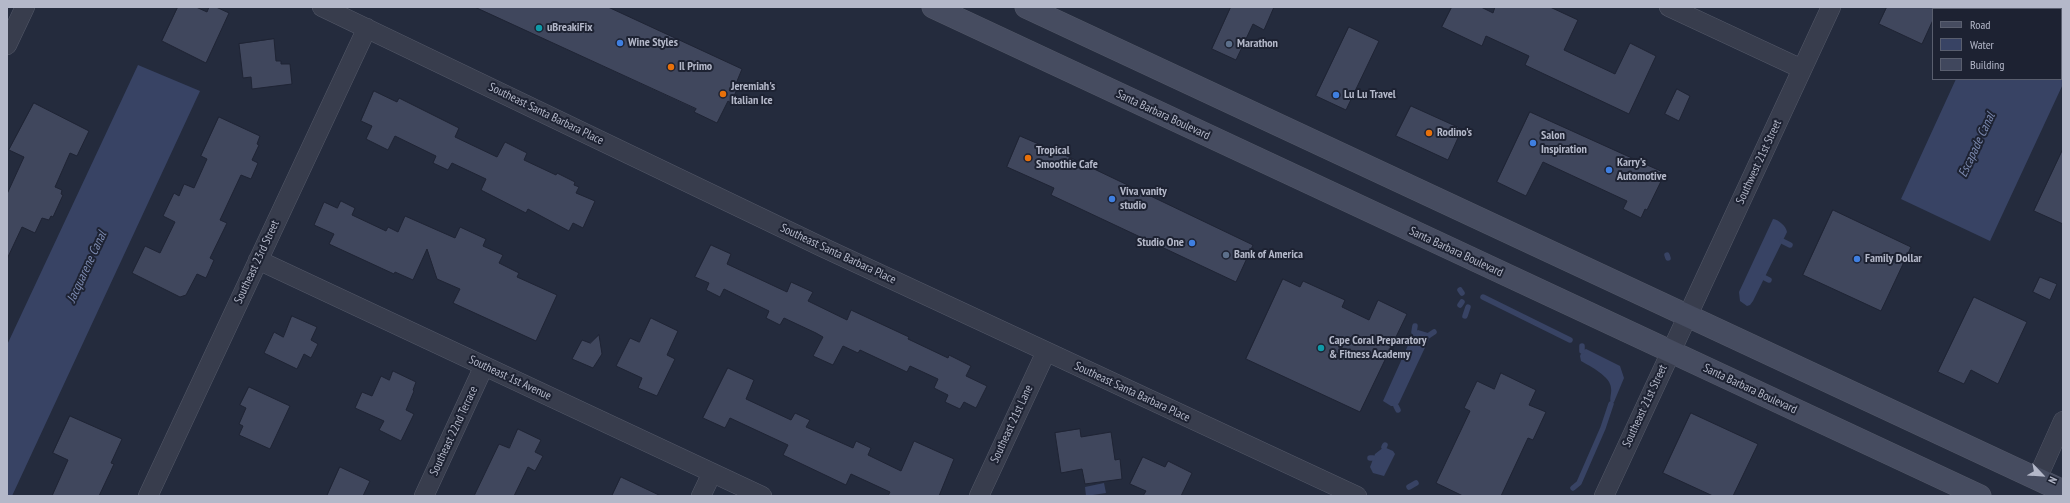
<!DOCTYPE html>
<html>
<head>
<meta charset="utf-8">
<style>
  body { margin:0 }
  #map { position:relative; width:2070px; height:503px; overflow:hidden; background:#242b3d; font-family:"PT Sans Narrow",sans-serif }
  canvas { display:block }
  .frame { position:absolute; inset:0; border:8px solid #b4b8c9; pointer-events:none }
  .legend { position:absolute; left:1932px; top:8px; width:130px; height:72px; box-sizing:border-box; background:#1d2232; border:1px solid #595e6e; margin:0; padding:5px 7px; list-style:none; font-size:12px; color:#b4b8c9 }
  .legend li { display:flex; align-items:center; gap:8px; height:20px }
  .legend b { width:20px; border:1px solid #595e6e }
  .north { position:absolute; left:2022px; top:455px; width:40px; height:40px; -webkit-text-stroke:3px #1d2232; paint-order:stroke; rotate:115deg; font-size:11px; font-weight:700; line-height:16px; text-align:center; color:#b4b8c9 }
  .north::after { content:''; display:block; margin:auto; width:14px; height:18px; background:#b4b8c9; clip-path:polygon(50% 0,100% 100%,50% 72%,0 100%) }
</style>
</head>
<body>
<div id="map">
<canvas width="2070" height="503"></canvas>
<div class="frame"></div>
<ul class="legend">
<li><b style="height:5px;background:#464c60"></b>Road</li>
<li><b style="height:11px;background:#384364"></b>Water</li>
<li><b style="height:11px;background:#40475d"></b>Building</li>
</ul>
<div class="north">N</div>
</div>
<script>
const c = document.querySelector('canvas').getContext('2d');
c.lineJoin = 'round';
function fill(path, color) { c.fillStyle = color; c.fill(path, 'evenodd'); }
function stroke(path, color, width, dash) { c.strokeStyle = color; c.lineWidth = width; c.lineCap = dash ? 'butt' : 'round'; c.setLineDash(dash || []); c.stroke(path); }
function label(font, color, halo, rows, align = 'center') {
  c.font = font + ' "PT Sans Narrow",sans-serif'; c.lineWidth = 4; c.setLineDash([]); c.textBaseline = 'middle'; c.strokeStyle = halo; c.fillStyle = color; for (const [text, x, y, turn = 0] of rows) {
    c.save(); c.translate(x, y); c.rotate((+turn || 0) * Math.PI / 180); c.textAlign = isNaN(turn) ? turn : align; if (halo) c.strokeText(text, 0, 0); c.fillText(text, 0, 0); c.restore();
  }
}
fill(new Path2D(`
  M 1989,7 L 2063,7 L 2063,84 L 1990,241 L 1901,199 L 1956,79 L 2061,79 L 2061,9 L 1989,9 Z
  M 138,65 L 200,91 L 12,496 L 7,496 L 7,345 Z
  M 1773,219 C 1779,220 1786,226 1787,232 L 1753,301 L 1750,305 L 1747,306 L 1740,301 L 1739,292 Z
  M 1418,330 L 1428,333 L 1429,339 L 1399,403 L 1396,406 L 1391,406 L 1383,401 L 1387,392 L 1414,332 Z
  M 1586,349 L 1620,366 L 1624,378 L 1614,402 L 1611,404 C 1609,397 1612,394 1611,388 C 1611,377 1590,366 1581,361 L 1580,356 L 1582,351 Z
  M 1384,447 L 1393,451 L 1395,454 L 1384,476 L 1373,473 L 1370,467 L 1375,454 Z
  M 1104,483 L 1106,493 L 1086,496 L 1085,487 Z`), '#384364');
stroke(new Path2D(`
  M 1782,241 L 1790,245
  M 1667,255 L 1668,258
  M 1763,277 L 1769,280
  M 1460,290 L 1462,293
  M 1483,297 L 1570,340
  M 1460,305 L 1462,302
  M 1465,316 L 1468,307
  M 1414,332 L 1415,326
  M 1428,336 L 1434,332
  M 1582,346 L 1582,351
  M 1396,406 L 1398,410
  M 1384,447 L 1385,445
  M 1370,458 L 1373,458
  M 1409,487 L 1416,483
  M 1573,488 L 1579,483 L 1603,428 L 1611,404`), '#384364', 5.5);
const building = new Path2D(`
  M 178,7 L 196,7 L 207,12 L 209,7 L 216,7 L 229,13 L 206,63 L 162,41 Z
  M 475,7 L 608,7 L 742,69 L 735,86 L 738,87 L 731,103 L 728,101 L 717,123 L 694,112 L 696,109 Z
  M 1231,7 L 1274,7 L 1264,30 L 1253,24 L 1236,60 L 1212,49 Z
  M 1452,7 L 1481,7 L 1493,13 L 1495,7 L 1550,7 L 1578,20 L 1564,50 L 1615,74 L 1630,43 L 1656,56 L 1629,114 L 1525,65 L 1529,56 L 1486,36 L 1482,46 L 1442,27 Z
  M 1887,7 L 1933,7 L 1933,20 L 1922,44 L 1879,24 Z
  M 1349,27 L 1379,41 L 1346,110 L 1316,96 Z
  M 274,39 L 276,61 L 281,61 L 281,64 L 290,64 L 292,84 L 252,89 L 251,77 L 243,78 L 239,44 Z
  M 1677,89 L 1690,96 L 1679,121 L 1665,114 Z
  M 374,91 L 397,102 L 399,98 L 459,128 L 455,137 L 497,157 L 505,142 L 527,153 L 524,160 L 556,175 L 557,173 L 575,182 L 574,185 L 579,187 L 576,193 L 595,201 L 583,228 L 573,223 L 569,231 L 528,209 L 526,213 L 481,190 L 486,179 L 452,163 L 448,170 L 433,163 L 436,156 L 395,136 L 388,150 L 366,139 L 372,126 L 361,121 Z
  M 34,103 L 89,131 L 77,156 L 70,153 L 55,187 L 62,190 L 61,194 L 63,195 L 53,217 L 51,216 L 49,220 L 42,218 L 35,233 L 22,227 L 7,259 L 7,194 L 24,157 L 9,150 Z
  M 1411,106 L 1462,129 L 1448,160 L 1396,136 Z
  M 1530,112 L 1665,173 L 1647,210 L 1645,209 L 1641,218 L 1623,209 L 1627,201 L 1543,162 L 1526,196 L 1497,182 Z
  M 219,117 L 260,136 L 257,144 L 259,145 L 252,160 L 258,163 L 251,179 L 241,175 L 220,220 L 227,223 L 210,258 L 214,260 L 206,278 L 197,274 L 186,295 L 180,297 L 132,273 L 145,246 L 160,253 L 175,222 L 163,216 L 174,193 L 179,196 L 184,184 L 194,188 L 207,159 L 201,156 Z
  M 1020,136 L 1069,157 L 1253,245 L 1236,282 L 1051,195 L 1054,188 L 1007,167 Z
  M 2063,149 L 2063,224 L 2034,211 Z
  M 341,201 L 355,208 L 352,215 L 386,231 L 388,227 L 398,232 L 405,216 L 455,238 L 460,227 L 486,239 L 483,246 L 503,255 L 499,263 L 519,273 L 517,277 L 557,295 L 536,341 L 453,303 L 460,289 L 437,279 L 427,249 L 413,280 L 395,272 L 394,274 L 329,244 L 334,234 L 314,225 L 324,202 L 337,208 Z
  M 1833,210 L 1911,247 L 1881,311 L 1803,275 Z
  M 711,245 L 731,254 L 727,264 L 787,292 L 791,282 L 813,292 L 808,301 L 847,320 L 851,310 L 909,337 L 908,339 L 948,358 L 949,355 L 971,366 L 966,376 L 987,386 L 976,408 L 964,402 L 960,409 L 945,402 L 948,395 L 934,388 L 938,379 L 910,366 L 907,372 L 860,350 L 858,353 L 843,346 L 833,365 L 813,356 L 823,337 L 816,333 L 784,318 L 780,325 L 766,318 L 769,311 L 724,289 L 720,297 L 706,290 L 709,283 L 695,277 Z
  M 2040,277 L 2057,284 L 2050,300 L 2033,292 Z
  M 1283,279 L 1300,287 L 1303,281 L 1345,300 L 1342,307 L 1369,320 L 1378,300 L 1407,314 L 1360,412 L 1246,359 Z
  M 1974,297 L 2027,322 L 1998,384 L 1971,370 L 1964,384 L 1938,372 Z
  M 292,316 L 317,327 L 311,340 L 318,344 L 311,358 L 304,354 L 297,369 L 264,353 L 274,332 L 283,337 Z
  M 651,318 L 678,331 L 667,355 L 675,359 L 657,396 L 638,388 L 642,378 L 616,366 L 630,338 L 639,342 Z
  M 599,335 L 602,354 L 593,368 L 572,359 L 582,340 L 590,343 Z
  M 728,368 L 754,380 L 746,399 L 791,420 L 795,413 L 810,420 L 806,427 L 853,448 L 856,441 L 871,448 L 868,455 L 901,471 L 914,441 L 954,459 L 939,496 L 888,496 L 890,492 L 851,474 L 846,485 L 783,455 L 788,445 L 730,418 L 725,428 L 703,418 Z
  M 393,371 L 416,382 L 413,390 L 414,391 L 406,410 L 414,414 L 401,441 L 379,430 L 384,421 L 355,408 L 362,392 L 372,396 L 381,376 L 389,380 Z
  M 1501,373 L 1536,390 L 1529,405 L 1546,412 L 1533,440 L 1528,438 L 1501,496 L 1463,496 L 1436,483 L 1470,411 L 1464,408 L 1477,381 L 1494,389 Z
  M 249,387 L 290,406 L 270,449 L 239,435 L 243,426 L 239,424 L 246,408 L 240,405 Z
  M 1691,413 L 1758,444 L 1733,496 L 1713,496 L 1663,473 Z
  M 70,416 L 122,439 L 111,463 L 114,464 L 99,496 L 52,496 L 68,460 L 53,453 Z
  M 518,429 L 541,440 L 535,452 L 543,456 L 535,471 L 528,467 L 514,496 L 474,496 L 499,444 L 509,448 Z
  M 1080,429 L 1081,437 L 1111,432 L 1115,460 L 1120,459 L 1122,479 L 1085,484 L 1082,469 L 1061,473 L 1055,433 Z
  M 1143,457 L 1165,467 L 1168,461 L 1192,473 L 1181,496 L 1143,496 L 1146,491 L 1130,484 Z
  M 340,467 L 370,481 L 363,496 L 327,496 Z
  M 621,477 L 661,496 L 612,496 Z`);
fill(building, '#40475d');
stroke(building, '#1f2434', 1);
const minor = new Path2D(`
  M 322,7 L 822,247 L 1357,496
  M 1669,7 L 1802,69
  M 7,45 L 25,7
  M 258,260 L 762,496
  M 2037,479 L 2063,421
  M 148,496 L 367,28
  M 424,496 L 484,366
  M 701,496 L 712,473
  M 979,496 L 1046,352
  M 1604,496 L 1831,7`);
const secondary = new Path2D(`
  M 933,7 L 1980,496
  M 1026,7 L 2063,491`);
stroke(minor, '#535868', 20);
stroke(secondary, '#535868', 23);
stroke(minor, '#383d4d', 19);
stroke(secondary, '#464c60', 22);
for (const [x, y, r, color] of [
  [539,28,4,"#0f9aa8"],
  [620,43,4,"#3f7fe0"],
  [1229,44,4,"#5c6f8a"],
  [671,67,4,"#e8710a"],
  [723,94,4,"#e8710a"],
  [1336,95,4,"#3f7fe0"],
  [1429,133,4,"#e8710a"],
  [1533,143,4,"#3f7fe0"],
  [1028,158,4,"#e8710a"],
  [1609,170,4,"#3f7fe0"],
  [1112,199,4,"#3f7fe0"],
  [1192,243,4,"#3f7fe0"],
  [1226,255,4,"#5c6f8a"],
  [1857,259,4,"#3f7fe0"],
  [1321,348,4,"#0f9aa8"]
]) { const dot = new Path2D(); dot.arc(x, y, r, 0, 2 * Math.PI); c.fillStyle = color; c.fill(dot); stroke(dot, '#1d2232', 1.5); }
label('bold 12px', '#b4b8c9', '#1d2232', [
  ["uBreakiFix",547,28],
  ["Wine Styles",628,43],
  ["Marathon",1237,44],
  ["Il Primo",679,67],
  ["Jeremiah's",731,87],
  ["Italian Ice",731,101],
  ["Lu Lu Travel",1344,95],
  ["Rodino's",1437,133],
  ["Salon",1541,136],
  ["Inspiration",1541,150],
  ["Tropical",1036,151],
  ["Smoothie Cafe",1036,165],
  ["Karry's",1617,163],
  ["Automotive",1617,177],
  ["Viva vanity",1120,192],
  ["studio",1120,206],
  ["Studio One",1184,243,"right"],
  ["Bank of America",1234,255],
  ["Family Dollar",1865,259],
  ["Cape Coral Preparatory",1329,341],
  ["& Fitness Academy",1329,355]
], 'left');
label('12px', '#b4b8c9', '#1d2232', [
  ["Southeast Santa Barbara Place",546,114,26],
  ["Santa Barbara Boulevard",1163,115,25],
  ["Southwest 21st Street",1759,162,-65],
  ["Santa Barbara Boulevard",1456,252,25],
  ["Southeast Santa Barbara Place",838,254,25],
  ["Southeast 23rd Street",257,262,-65],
  ["Southeast 1st Avenue",510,378,25],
  ["Santa Barbara Boulevard",1750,389,25],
  ["Southeast Santa Barbara Place",1132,392,25],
  ["Southeast 21st Street",1645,406,-65],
  ["Southeast 21st Lane",1012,424,-65],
  ["Southeast 22nd Terrace",454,431,-65]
]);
label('italic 13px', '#7c8ab0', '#1d2232', [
  ["Escapade Canal",1977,145,-65],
  ["Jacquarene Canal",87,267,-65]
]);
</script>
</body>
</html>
